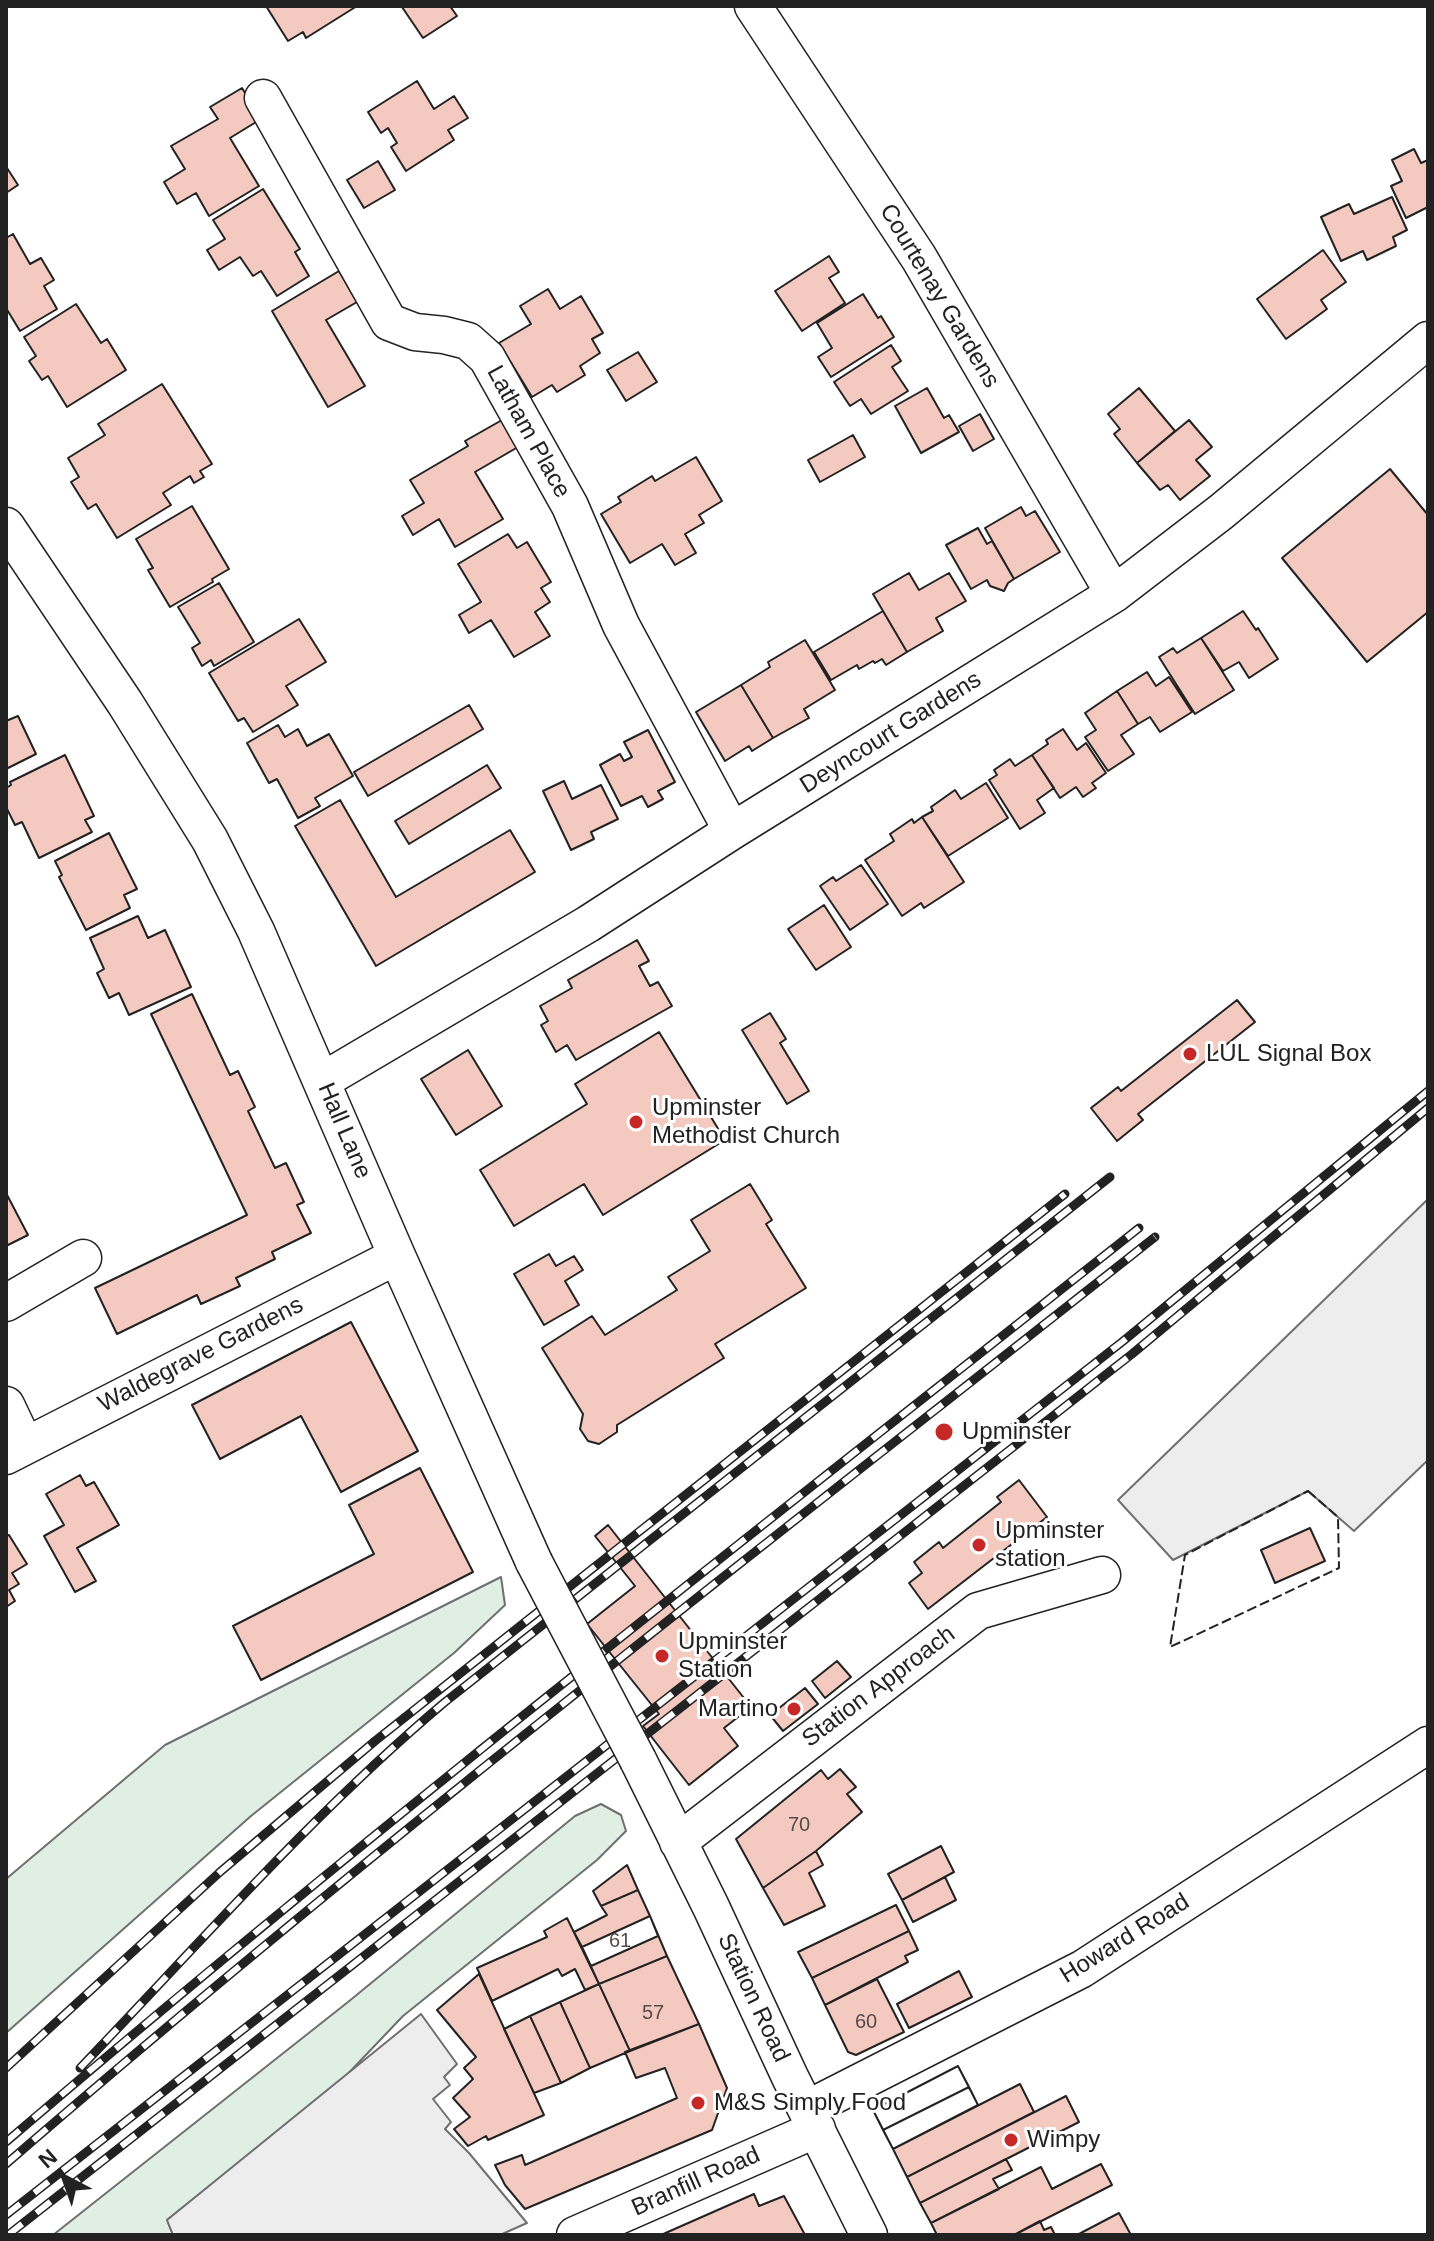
<!DOCTYPE html>
<html>
<head>
<meta charset="utf-8">
<style>
  body { margin:0 }
  #map { position:relative; width:1434px; height:2241px; overflow:hidden; background:#fff; font-family:Arial,sans-serif }
  canvas { display:block }
  .frame { position:absolute; inset:0; border:8px solid #222; pointer-events:none }
  .north { position:absolute; left:24px; top:2137px; width:80px; height:80px; -webkit-text-stroke:6px #fff; paint-order:stroke; rotate:319deg; font-size:22px; font-weight:700; line-height:32px; text-align:center; color:#222 }
  .north::after { content:''; display:block; margin:auto; width:28px; height:36px; background:#222; clip-path:polygon(50% 0,100% 100%,50% 72%,0 100%) }
</style>
</head>
<body>
<div id="map">
<canvas width="1434" height="2241"></canvas>
<div class="frame"></div>
<div class="north">N</div>
</div>
<script>
const c = document.querySelector('canvas').getContext('2d');
c.lineJoin = 'round';
function fill(path, color) { c.fillStyle = color; c.fill(path, 'evenodd'); }
function stroke(path, color, width, dash) { c.strokeStyle = color; c.lineWidth = width; c.lineCap = dash ? 'butt' : 'round'; c.setLineDash(dash || []); c.stroke(path); }
function label(font, color, halo, rows, align = 'center') {
  c.font = font + ' Arial,sans-serif'; c.lineWidth = 6; c.setLineDash([]); c.textBaseline = 'middle'; c.strokeStyle = halo; c.fillStyle = color; for (const [text, x, y, turn = 0] of rows) {
    c.save(); c.translate(x, y); c.rotate((+turn || 0) * Math.PI / 180); c.textAlign = isNaN(turn) ? turn : align; if (halo) c.strokeText(text, 0, 0); c.fillText(text, 0, 0); c.restore();
  }
}
const green = new Path2D(`
  M 501,1577 L 505,1605 L 454,1653 L 251,1816 L 6,2033 L 6,1879 L 165,1745 Z
  M 601,1804 L 621,1815 L 626,1831 L 597,1860 L 403,2016 L 342,2080 L 167,2220 L 173,2235 L 53,2235 L 348,2002 L 575,1816 Z`);
fill(green, '#e0efe3');
stroke(green, '#6f6f6f', 2);
const parking = new Path2D(`
  M 1428,1199 L 1428,1460 L 1354,1531 L 1308,1491 L 1173,1560 L 1118,1500 Z
  M 421,2014 L 457,2064 L 444,2077 L 450,2085 L 433,2099 L 451,2122 L 445,2129 L 469,2153 L 527,2223 L 500,2235 L 173,2235 L 167,2220 Z`);
fill(parking, '#ededed');
stroke(parking, '#6f6f6f', 2);
const building = new Path2D(`
  M 266,6 L 357,6 L 306,38 L 303,32 L 288,41 Z
  M 403,6 L 450,6 L 457,16 L 423,38 L 402,7 Z
  M 417,81 L 434,109 L 454,96 L 468,118 L 448,130 L 454,140 L 406,171 L 391,147 L 397,143 L 388,128 L 381,133 L 368,112 Z
  M 242,88 L 261,119 L 230,138 L 259,186 L 209,216 L 196,193 L 177,204 L 164,182 L 185,169 L 171,146 L 218,119 L 210,107 Z
  M 1414,149 L 1421,163 L 1428,160 L 1428,207 L 1406,218 L 1391,186 L 1402,181 L 1392,160 Z
  M 378,161 L 395,190 L 364,208 L 347,180 Z
  M 7,168 L 18,185 L 6,193 L 6,169 Z
  M 263,189 L 300,249 L 295,252 L 309,276 L 277,296 L 261,271 L 253,276 L 240,257 L 219,270 L 207,250 L 225,239 L 213,220 Z
  M 1392,197 L 1407,230 L 1393,237 L 1396,246 L 1367,260 L 1363,251 L 1341,261 L 1321,217 L 1349,204 L 1354,214 Z
  M 13,234 L 30,264 L 41,258 L 54,280 L 44,286 L 57,309 L 20,331 L 6,308 L 6,238 Z
  M 1323,250 L 1346,282 L 1321,300 L 1327,309 L 1286,339 L 1257,299 Z
  M 829,256 L 839,272 L 829,278 L 845,303 L 802,331 L 775,291 Z
  M 339,271 L 357,302 L 326,320 L 365,386 L 328,407 L 272,311 Z
  M 548,289 L 560,309 L 581,296 L 603,333 L 592,339 L 600,353 L 580,366 L 585,375 L 557,392 L 552,385 L 532,397 L 499,343 L 531,324 L 520,306 Z
  M 863,294 L 878,318 L 881,316 L 894,337 L 831,377 L 818,357 L 832,348 L 817,323 Z
  M 76,304 L 101,343 L 107,339 L 126,370 L 67,407 L 48,376 L 42,380 L 29,361 L 36,356 L 24,337 Z
  M 891,345 L 901,361 L 892,367 L 908,391 L 871,414 L 861,399 L 850,406 L 834,382 Z
  M 638,352 L 657,382 L 626,401 L 607,370 Z
  M 162,384 L 212,464 L 200,471 L 204,477 L 194,483 L 190,476 L 163,493 L 171,505 L 117,538 L 96,504 L 88,509 L 71,482 L 79,477 L 68,458 L 105,435 L 98,424 Z
  M 927,388 L 944,418 L 949,415 L 959,432 L 921,453 L 895,406 Z
  M 1139,388 L 1175,431 L 1137,463 L 1114,434 L 1120,429 L 1108,414 Z
  M 980,414 L 994,439 L 973,451 L 959,426 Z
  M 502,420 L 518,447 L 475,472 L 503,519 L 455,547 L 439,519 L 413,535 L 402,516 L 424,503 L 410,480 L 468,446 L 465,441 Z
  M 1189,420 L 1212,447 L 1196,460 L 1210,476 L 1180,500 L 1168,485 L 1160,490 L 1137,463 Z
  M 853,435 L 865,457 L 820,482 L 808,460 Z
  M 696,457 L 722,501 L 699,515 L 704,523 L 685,534 L 696,553 L 675,565 L 662,544 L 630,563 L 601,514 L 621,502 L 618,497 L 652,476 L 655,481 Z
  M 1390,469 L 1428,515 L 1428,612 L 1367,662 L 1282,558 Z
  M 192,506 L 229,569 L 212,579 L 213,582 L 170,607 L 148,570 L 153,568 L 136,539 Z
  M 1021,507 L 1026,516 L 1035,511 L 1060,552 L 1014,579 L 985,528 Z
  M 978,528 L 987,544 L 992,541 L 1014,579 L 1008,583 L 1004,591 L 990,586 L 987,580 L 971,589 L 946,545 Z
  M 508,534 L 517,548 L 527,542 L 551,582 L 541,588 L 550,602 L 535,612 L 550,636 L 514,657 L 491,620 L 469,633 L 459,615 L 481,602 L 458,564 Z
  M 909,573 L 919,590 L 949,573 L 966,601 L 936,618 L 943,631 L 907,652 L 873,594 Z
  M 219,583 L 254,642 L 214,666 L 211,660 L 202,666 L 192,648 L 200,643 L 178,607 Z
  M 883,611 L 907,652 L 886,665 L 882,659 L 875,663 L 873,661 L 859,669 L 857,665 L 831,680 L 814,652 Z
  M 1243,611 L 1256,630 L 1258,628 L 1278,659 L 1249,678 L 1239,662 L 1223,671 L 1201,638 Z
  M 299,619 L 326,662 L 286,686 L 298,705 L 253,732 L 244,718 L 238,721 L 209,673 Z
  M 1201,638 L 1234,690 L 1195,714 L 1159,657 L 1173,648 L 1177,653 Z
  M 805,640 L 835,690 L 804,709 L 809,718 L 773,738 L 741,685 L 770,667 L 768,662 Z
  M 1147,672 L 1156,686 L 1169,677 L 1192,712 L 1160,732 L 1150,717 L 1138,724 L 1117,691 Z
  M 741,685 L 773,738 L 752,751 L 749,746 L 725,761 L 696,712 Z
  M 1117,691 L 1138,724 L 1121,735 L 1134,754 L 1108,771 L 1085,737 L 1096,730 L 1085,713 Z
  M 469,705 L 483,729 L 368,796 L 354,772 Z
  M 18,716 L 36,754 L 6,769 L 6,721 Z
  M 278,725 L 285,737 L 298,729 L 307,746 L 329,734 L 353,776 L 315,798 L 320,806 L 298,818 L 277,779 L 269,783 L 247,743 Z
  M 1063,729 L 1077,750 L 1086,743 L 1106,773 L 1092,783 L 1096,788 L 1083,797 L 1076,787 L 1060,798 L 1032,755 L 1048,744 L 1046,740 Z
  M 648,730 L 675,782 L 658,791 L 663,799 L 648,807 L 642,796 L 621,806 L 600,765 L 620,754 L 624,761 L 632,757 L 624,742 Z
  M 65,755 L 94,816 L 85,820 L 92,832 L 39,858 L 22,822 L 15,825 L 6,807 L 6,788 L 11,785 L 10,782 Z
  M 1032,755 L 1054,788 L 1037,800 L 1045,813 L 1020,829 L 989,780 L 997,775 L 994,770 L 1010,759 L 1015,766 Z
  M 487,765 L 501,788 L 409,844 L 395,821 Z
  M 564,781 L 572,799 L 601,785 L 618,819 L 591,832 L 594,839 L 571,850 L 543,791 Z
  M 986,783 L 1008,818 L 948,856 L 922,817 L 933,811 L 931,807 L 955,790 L 961,799 Z
  M 340,800 L 396,897 L 510,830 L 535,872 L 376,966 L 295,826 Z
  M 922,817 L 964,882 L 924,908 L 921,903 L 902,916 L 865,860 L 894,841 L 890,834 L 912,819 L 914,823 Z
  M 109,833 L 137,889 L 124,895 L 130,908 L 86,930 L 59,877 L 62,875 L 55,861 Z
  M 861,865 L 888,904 L 850,930 L 820,886 L 833,877 L 836,881 Z
  M 824,905 L 851,947 L 816,970 L 788,929 Z
  M 138,916 L 148,938 L 165,930 L 191,987 L 129,1015 L 119,993 L 109,998 L 97,973 L 104,969 L 90,938 Z
  M 637,940 L 649,961 L 639,966 L 650,986 L 658,982 L 672,1006 L 576,1060 L 567,1045 L 556,1052 L 541,1025 L 548,1021 L 540,1006 L 572,988 L 568,980 Z
  M 192,994 L 230,1075 L 238,1071 L 255,1107 L 248,1111 L 275,1168 L 286,1163 L 304,1202 L 297,1205 L 311,1233 L 272,1252 L 275,1259 L 236,1278 L 240,1286 L 201,1304 L 197,1295 L 117,1334 L 95,1288 L 247,1215 L 151,1014 Z
  M 1237,1000 L 1255,1022 L 1138,1114 L 1143,1120 L 1117,1141 L 1091,1108 L 1118,1087 L 1121,1091 Z
  M 770,1013 L 786,1039 L 780,1043 L 809,1091 L 787,1104 L 742,1030 Z
  M 659,1032 L 725,1140 L 603,1215 L 584,1184 L 514,1226 L 480,1170 L 587,1104 L 575,1084 Z
  M 468,1050 L 502,1106 L 456,1135 L 421,1079 Z
  M 750,1184 L 772,1220 L 766,1224 L 806,1288 L 715,1344 L 724,1358 L 617,1425 L 617,1432 L 599,1444 L 588,1441 L 580,1429 L 583,1414 L 542,1348 L 592,1316 L 605,1335 L 677,1290 L 668,1277 L 710,1251 L 691,1220 Z
  M 6,1193 L 28,1235 L 6,1246 Z
  M 549,1254 L 556,1266 L 574,1256 L 583,1270 L 565,1281 L 579,1305 L 544,1325 L 514,1274 Z
  M 351,1322 L 418,1451 L 341,1492 L 301,1416 L 220,1459 L 192,1405 Z
  M 420,1468 L 473,1572 L 261,1680 L 233,1626 L 374,1554 L 349,1505 Z
  M 80,1475 L 86,1486 L 94,1482 L 119,1525 L 77,1548 L 96,1581 L 75,1592 L 44,1536 L 64,1525 L 46,1494 Z
  M 1019,1480 L 1047,1517 L 928,1609 L 909,1583 L 922,1573 L 914,1562 L 939,1542 L 943,1548 L 1001,1502 L 997,1497 Z
  M 608,1525 L 751,1707 L 724,1728 L 738,1746 L 689,1785 L 643,1726 L 659,1714 L 587,1624 L 635,1586 L 595,1536 Z
  M 1310,1528 L 1325,1561 L 1275,1583 L 1261,1550 Z
  M 9,1535 L 27,1564 L 12,1573 L 19,1584 L 9,1590 L 15,1601 L 6,1607 L 6,1536 Z
  M 837,1661 L 851,1677 L 825,1698 L 812,1681 Z
  M 805,1688 L 818,1704 L 783,1731 L 770,1715 Z
  M 840,1769 L 856,1787 L 847,1794 L 862,1812 L 816,1851 L 763,1888 L 736,1839 L 821,1770 L 828,1779 Z
  M 941,1846 L 954,1872 L 902,1900 L 888,1874 Z
  M 816,1851 L 823,1865 L 809,1873 L 825,1906 L 784,1925 L 763,1888 Z
  M 627,1865 L 638,1890 L 601,1906 L 593,1891 Z
  M 945,1877 L 956,1900 L 913,1922 L 902,1900 Z
  M 638,1890 L 650,1916 L 582,1947 L 574,1932 L 607,1915 L 601,1906 Z
  M 896,1905 L 909,1931 L 812,1978 L 798,1952 Z
  M 650,1916 L 658,1936 L 591,1966 L 582,1947 Z
  M 650,1916 L 667,1956 L 599,1984 L 582,1947 Z
  M 567,1918 L 599,1984 L 585,1990 L 575,1969 L 562,1976 L 558,1969 L 492,2001 L 477,1968 L 547,1937 L 544,1931 Z
  M 909,1931 L 918,1950 L 905,1956 L 908,1962 L 825,2005 L 812,1978 Z
  M 667,1956 L 699,2024 L 630,2051 L 599,1984 Z
  M 959,1971 L 972,1997 L 909,2028 L 897,2004 Z
  M 479,1974 L 544,2115 L 488,2140 L 486,2136 L 468,2146 L 454,2129 L 470,2117 L 453,2098 L 473,2079 L 464,2068 L 476,2057 L 437,2010 Z
  M 877,1979 L 904,2032 L 856,2055 L 848,2052 L 825,2005 Z
  M 599,1984 L 630,2051 L 590,2068 L 560,2002 Z
  M 560,2002 L 590,2068 L 561,2083 L 530,2016 Z
  M 530,2016 L 561,2083 L 534,2093 L 504,2029 Z
  M 699,2024 L 727,2088 L 712,2130 L 525,2209 L 505,2185 L 495,2165 L 522,2155 L 525,2165 L 677,2098 L 665,2068 L 636,2078 L 625,2052 Z
  M 958,2066 L 969,2087 L 883,2130 L 873,2110 Z
  M 958,2066 L 978,2105 L 893,2149 L 873,2110 Z
  M 1020,2084 L 1034,2112 L 907,2177 L 893,2149 Z
  M 969,2087 L 978,2105 L 893,2149 L 883,2130 Z
  M 1066,2096 L 1079,2122 L 920,2203 L 907,2177 Z
  M 1006,2159 L 1012,2170 L 993,2179 L 999,2189 L 931,2223 L 920,2203 Z
  M 1101,2164 L 1112,2185 L 1014,2235 L 937,2235 L 931,2223 L 1041,2167 L 1052,2189 Z
  M 754,2194 L 759,2206 L 784,2196 L 805,2235 L 661,2235 Z
  M 1119,2213 L 1131,2235 L 1077,2235 Z
  M 1040,2221 L 1044,2230 L 1051,2227 L 1055,2235 L 1014,2235 Z`);
fill(building, '#f3c9c0');
stroke(building, '#222', 2);
const minor = new Path2D(`
  M 753,6 L 919,258 L 1114,594
  M 263,98 L 389,322 L 415,332 L 444,335 L 468,341 L 487,358 L 570,506 L 621,625 L 732,831
  M 6,526 L 125,703 L 210,840 L 256,931 L 397,1256 L 534,1562
  M 322,1081 L 588,924 L 732,831 L 1114,594 L 1221,512 L 1428,340
  M 6,1303 L 83,1258
  M 6,1405 L 25,1445
  M 6,1456 L 397,1256
  M 638,1760 L 711,1907 L 790,2077 L 869,2235
  M 678,1842 L 978,1611 L 1102,1575
  M 807,2109 L 1082,1969 L 1428,1745
  M 575,2235 L 817,2129`);
stroke(minor, '#222', 39);
stroke(minor, '#fff', 36);
const rail = new Path2D(`
  M 6,2068 L 220,1872 L 375,1741 L 1065,1194
  M 80,2068 C 200,1943 313,1813 445,1702 L 1110,1177
  M 6,2142 C 375,1826 759,1529 1139,1228
  M 6,2164 C 378,1842 769,1542 1155,1237
  M 6,2215 L 1122,1342 L 1428,1091
  M 8,2235 L 1132,1354 L 1428,1108`);
stroke(rail, '#222', 9);
stroke(rail, '#fff', 6, [18]);
const minorBridge = new Path2D(`
  M 534,1562 L 638,1760`);
stroke(minorBridge, '#222', 39, []);
stroke(minorBridge, '#fff', 36);
stroke(new Path2D(`
  M 1308,1491 L 1338,1517 L 1339,1568 L 1170,1647 L 1185,1555 Z`), '#222', 2, [10, 4]);
for (const [x, y, r, color] of [
  [1190,1054,8,"#c62828"],
  [636,1122,8,"#c62828"],
  [944,1432,10,"#c62828"],
  [979,1545,8,"#c62828"],
  [662,1656,8,"#c62828"],
  [794,1709,8,"#c62828"],
  [698,2103,8,"#c62828"],
  [1011,2140,8,"#c62828"]
]) { const dot = new Path2D(); dot.arc(x, y, r, 0, 2 * Math.PI); c.fillStyle = color; c.fill(dot); stroke(dot, '#fff', 3); }
label('20px', '#564c4a', null, [
  ["70",799,1825],
  ["61",620,1941],
  ["57",653,2013],
  ["60",866,2022]
]);
label('24px', '#222', '#fff', [
  ["Courtenay Gardens",939,296,59],
  ["Latham Place",528,432,61],
  ["Deyncourt Gardens",891,733,-32],
  ["Hall Lane",344,1131,67],
  ["Waldegrave Gardens",201,1355,-27],
  ["Station Approach",879,1687,-37],
  ["Howard Road",1125,1939,-32],
  ["Station Road",753,1998,65],
  ["Branfill Road",696,2182,-24]
]);
label('24px', '#222', '#fff', [
  ["LUL Signal Box",1206,1054],
  ["Upminster",652,1108],
  ["Methodist Church",652,1136],
  ["Upminster",962,1432],
  ["Upminster",995,1531],
  ["station",995,1559],
  ["Upminster",678,1642],
  ["Station",678,1670],
  ["Martino",778,1709,"right"],
  ["M&S Simply Food",714,2103],
  ["Wimpy",1027,2140]
], 'left');
</script>
</body>
</html>
